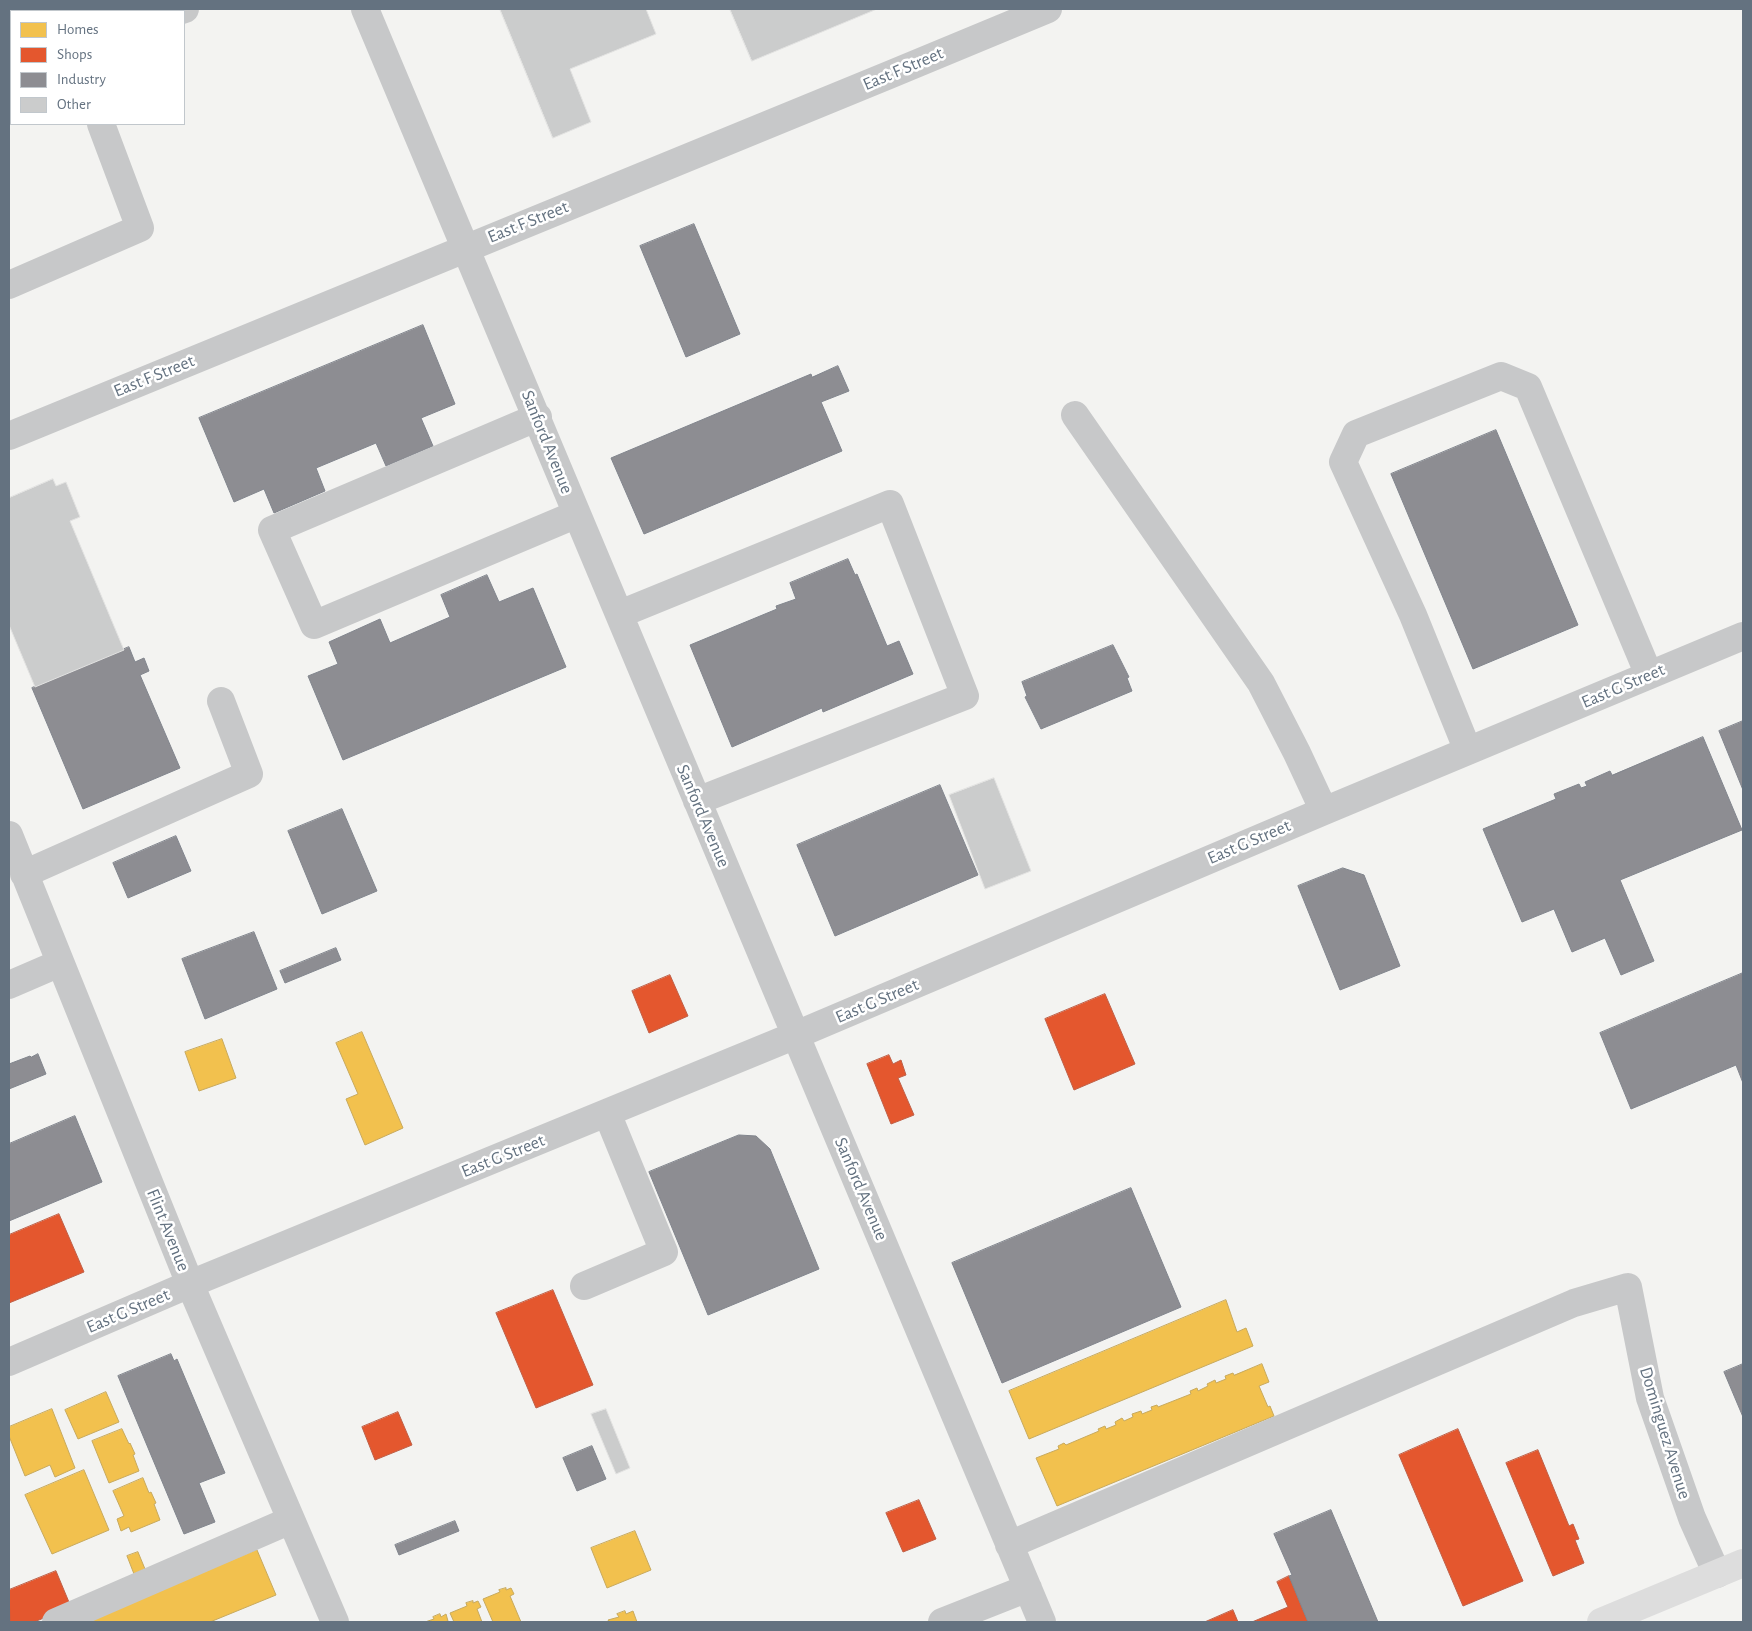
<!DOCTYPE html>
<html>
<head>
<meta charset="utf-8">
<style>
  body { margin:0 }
  #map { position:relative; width:1752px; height:1631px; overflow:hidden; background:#f3f3f1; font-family:"Alegreya Sans",sans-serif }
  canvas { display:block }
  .frame { position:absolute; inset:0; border:10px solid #647280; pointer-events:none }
  .legend { position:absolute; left:10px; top:10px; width:175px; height:115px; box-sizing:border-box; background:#fff; border:1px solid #c1c7cc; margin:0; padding:6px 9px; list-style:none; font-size:15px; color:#647280 }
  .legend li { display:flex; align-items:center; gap:10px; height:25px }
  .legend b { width:25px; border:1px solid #c1c7cc }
</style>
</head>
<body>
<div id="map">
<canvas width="1752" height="1631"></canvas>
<div class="frame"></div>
<ul class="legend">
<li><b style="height:14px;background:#f2c14e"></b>Homes</li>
<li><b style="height:14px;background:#e4572e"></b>Shops</li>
<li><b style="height:14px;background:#8d8d92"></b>Industry</li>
<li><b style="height:14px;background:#cbcccc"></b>Other</li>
</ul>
</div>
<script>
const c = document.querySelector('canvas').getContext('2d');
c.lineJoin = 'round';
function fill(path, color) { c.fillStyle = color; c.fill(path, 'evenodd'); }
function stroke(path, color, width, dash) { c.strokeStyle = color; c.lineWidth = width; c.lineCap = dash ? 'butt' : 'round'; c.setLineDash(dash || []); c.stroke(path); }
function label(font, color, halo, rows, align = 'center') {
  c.font = font + ' "Alegreya Sans",sans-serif'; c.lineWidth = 5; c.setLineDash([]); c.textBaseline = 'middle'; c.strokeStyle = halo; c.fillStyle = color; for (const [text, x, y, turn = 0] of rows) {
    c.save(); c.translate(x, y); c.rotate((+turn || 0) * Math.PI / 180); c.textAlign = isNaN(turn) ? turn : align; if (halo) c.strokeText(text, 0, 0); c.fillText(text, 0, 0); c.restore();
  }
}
const homes = new Path2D(`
  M 362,1032 L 403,1128 L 365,1145 L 346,1099 L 358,1094 L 336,1043 Z
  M 222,1039 L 236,1078 L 199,1091 L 185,1052 Z
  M 1226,1300 L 1237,1332 L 1246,1328 L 1253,1346 L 1029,1439 L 1009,1391 Z
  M 1262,1364 L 1269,1382 L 1259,1386 L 1268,1407 L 1270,1406 L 1274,1416 L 1057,1506 L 1036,1458 L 1059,1449 L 1058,1446 L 1064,1443 L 1066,1445 L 1099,1431 L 1098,1429 L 1105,1426 L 1106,1429 L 1116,1425 L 1115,1422 L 1122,1418 L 1124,1421 L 1133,1417 L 1132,1414 L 1141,1411 L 1142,1414 L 1152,1410 L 1151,1407 L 1157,1405 L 1158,1407 L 1191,1394 L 1190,1391 L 1197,1388 L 1198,1391 L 1208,1386 L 1207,1384 L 1215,1380 L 1216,1383 L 1226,1379 L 1225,1376 L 1233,1373 L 1234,1375 Z
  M 106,1392 L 119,1422 L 78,1439 L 65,1410 Z
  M 52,1409 L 75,1468 L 55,1477 L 50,1465 L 25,1476 L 9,1436 L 9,1427 Z
  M 122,1429 L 129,1444 L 130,1443 L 135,1454 L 133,1455 L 139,1471 L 109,1483 L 92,1441 Z
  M 84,1470 L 109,1530 L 52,1554 L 25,1495 Z
  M 143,1478 L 149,1493 L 151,1492 L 156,1503 L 154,1504 L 160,1520 L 131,1532 L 129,1527 L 121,1531 L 117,1519 L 124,1516 L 113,1491 Z
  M 635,1531 L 651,1570 L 607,1588 L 591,1548 Z
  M 257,1550 L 276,1595 L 210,1622 L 82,1622 Z
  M 138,1552 L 145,1569 L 134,1574 L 127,1556 Z
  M 506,1588 L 506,1590 L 511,1588 L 514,1594 L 510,1596 L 521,1622 L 493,1622 L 483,1599 L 500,1592 L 499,1590 Z
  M 473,1601 L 473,1603 L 478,1601 L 481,1607 L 477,1609 L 482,1622 L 454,1622 L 450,1613 L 467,1606 L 466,1603 Z
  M 625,1611 L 626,1614 L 633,1611 L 637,1622 L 609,1622 L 608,1620 L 619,1617 L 617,1614 Z
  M 440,1614 L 441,1617 L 446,1614 L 448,1621 L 444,1622 L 425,1622 L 434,1619 L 433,1617 Z`);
fill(homes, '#f2c14e');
stroke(homes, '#c7a95d', 1);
const shops = new Path2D(`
  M 670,975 L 688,1016 L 649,1033 L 632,991 Z
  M 1105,994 L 1135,1064 L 1074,1090 L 1045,1019 Z
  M 889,1055 L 893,1064 L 901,1060 L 906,1075 L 898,1078 L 914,1115 L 891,1124 L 867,1064 Z
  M 59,1214 L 84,1272 L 9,1303 L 9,1235 Z
  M 553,1290 L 593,1385 L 536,1408 L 496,1313 Z
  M 398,1412 L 412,1445 L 375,1460 L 362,1427 Z
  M 1458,1429 L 1523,1581 L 1463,1606 L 1399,1455 Z
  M 1538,1450 L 1569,1526 L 1573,1524 L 1579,1539 L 1575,1540 L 1584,1563 L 1553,1576 L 1506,1463 Z
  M 919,1500 L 936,1539 L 903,1552 L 886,1513 Z
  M 56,1571 L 71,1607 L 34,1622 L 10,1622 L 9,1590 Z
  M 1289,1576 L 1308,1622 L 1252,1622 L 1288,1607 L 1277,1582 Z
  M 1233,1610 L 1238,1622 L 1205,1622 Z`);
fill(shops, '#e4572e');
stroke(shops, '#be5f47', 1);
const industry = new Path2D(`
  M 694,224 L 740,334 L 686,357 L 640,246 Z
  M 423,325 L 455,404 L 421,418 L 433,446 L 386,466 L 376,443 L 316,468 L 325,491 L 274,513 L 264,489 L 234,502 L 199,418 Z
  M 838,366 L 849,391 L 821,402 L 842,451 L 644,534 L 611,458 L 811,374 L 812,377 Z
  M 1496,430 L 1578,625 L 1473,669 L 1391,474 Z
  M 848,559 L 855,575 L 857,574 L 887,646 L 899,641 L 913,674 L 823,712 L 822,708 L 732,747 L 690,645 L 777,609 L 776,606 L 796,599 L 790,583 Z
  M 487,575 L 499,602 L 533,588 L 566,667 L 343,760 L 308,676 L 338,664 L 329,642 L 380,619 L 390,643 L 450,617 L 441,595 Z
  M 1113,645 L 1129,677 L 1127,678 L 1132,691 L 1041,729 L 1025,697 L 1027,696 L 1022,682 Z
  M 129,647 L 135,662 L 144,658 L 149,671 L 140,675 L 180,768 L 83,809 L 32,688 Z
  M 1743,721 L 1743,790 L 1719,731 Z
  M 1703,737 L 1742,830 L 1620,880 L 1654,961 L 1621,975 L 1605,938 L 1572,952 L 1554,909 L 1522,922 L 1483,829 L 1556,799 L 1554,794 L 1579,784 L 1581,788 L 1587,786 L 1585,782 L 1610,771 L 1612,775 Z
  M 940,785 L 978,875 L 835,936 L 797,845 Z
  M 342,809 L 377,891 L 322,914 L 288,831 Z
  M 176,836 L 191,871 L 128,898 L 113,863 Z
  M 1343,868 L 1364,875 L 1400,966 L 1340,990 L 1298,886 Z
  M 254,932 L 277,989 L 205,1019 L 182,959 Z
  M 336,948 L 341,960 L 285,983 L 280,971 Z
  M 1743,973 L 1743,1083 L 1736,1065 L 1631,1109 L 1600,1033 Z
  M 38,1054 L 46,1074 L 9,1089 L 9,1064 L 30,1056 L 31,1057 Z
  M 75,1116 L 102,1182 L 9,1221 L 9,1144 Z
  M 739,1135 L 756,1136 L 770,1149 L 819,1269 L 708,1315 L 649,1172 Z
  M 1131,1188 L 1181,1307 L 1002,1383 L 952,1263 Z
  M 171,1354 L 174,1361 L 177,1359 L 225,1473 L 199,1483 L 215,1522 L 184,1534 L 118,1376 Z
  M 1743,1364 L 1743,1417 L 1724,1372 Z
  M 592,1446 L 606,1479 L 577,1491 L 563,1458 Z
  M 1331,1510 L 1378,1622 L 1308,1622 L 1289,1576 L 1292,1575 L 1274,1534 Z
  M 455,1521 L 459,1531 L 399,1555 L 395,1545 Z`);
fill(industry, '#8d8d92');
stroke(industry, '#81858d', 1);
const building = new Path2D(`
  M 500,9 L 646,9 L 656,34 L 570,69 L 591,122 L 553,138 Z
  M 730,9 L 877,9 L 752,61 Z
  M 53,479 L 56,486 L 66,482 L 80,517 L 70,521 L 124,650 L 35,687 L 9,625 L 9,498 Z
  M 994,778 L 1031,871 L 985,889 L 949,795 Z
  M 606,1409 L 630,1468 L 616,1474 L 591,1414 Z`);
fill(building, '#cbcccc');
stroke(building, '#e2e2e1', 1);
stroke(new Path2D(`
  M 57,9 L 58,11
  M 365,9 L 1042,1622
  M 179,11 L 185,9
  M 9,285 L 140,228 L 101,124
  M 1075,415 L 1261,683 L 1297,753 L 1324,811
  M 538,417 L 272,530 L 314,625 L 577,514
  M 9,436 L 889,75 L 1048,9
  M 620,614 L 890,504 L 965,696 L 697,801
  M 1468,751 L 1413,615 L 1343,462 L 1356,434 L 1501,376 L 1528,387 L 1649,675
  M 9,835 L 190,1284 L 335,1622
  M 24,874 L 249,774 L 221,701
  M 9,985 L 60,963
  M 584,1286 L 664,1252 L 607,1113
  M 9,1362 L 190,1284 L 796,1035 L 1324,811 L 1743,636
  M 1009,1545 L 1574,1303 L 1628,1287 L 1650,1398 L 1692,1518 L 1717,1574
  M 56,1622 L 291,1520
  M 942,1622 L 1028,1588`), '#c7c8c9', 28);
stroke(new Path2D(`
  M 1601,1622 L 1743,1563`), '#ddd', 28);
label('18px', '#647280', '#fff', [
  ["East F Street",903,69,-23],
  ["East F Street",528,222,-22],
  ["East F Street",154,376,-22],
  ["Sanford Avenue",547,442,68],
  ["East G Street",1623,686,-23],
  ["Sanford Avenue",703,816,67],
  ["East G Street",1249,842,-23],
  ["East G Street",877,1001,-23],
  ["East G Street",503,1156,-22],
  ["Sanford Avenue",861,1189,67],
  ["Flint Avenue",168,1230,68],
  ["East G Street",128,1311,-23],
  ["Dominguez Avenue",1665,1433,73]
]);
</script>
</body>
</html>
